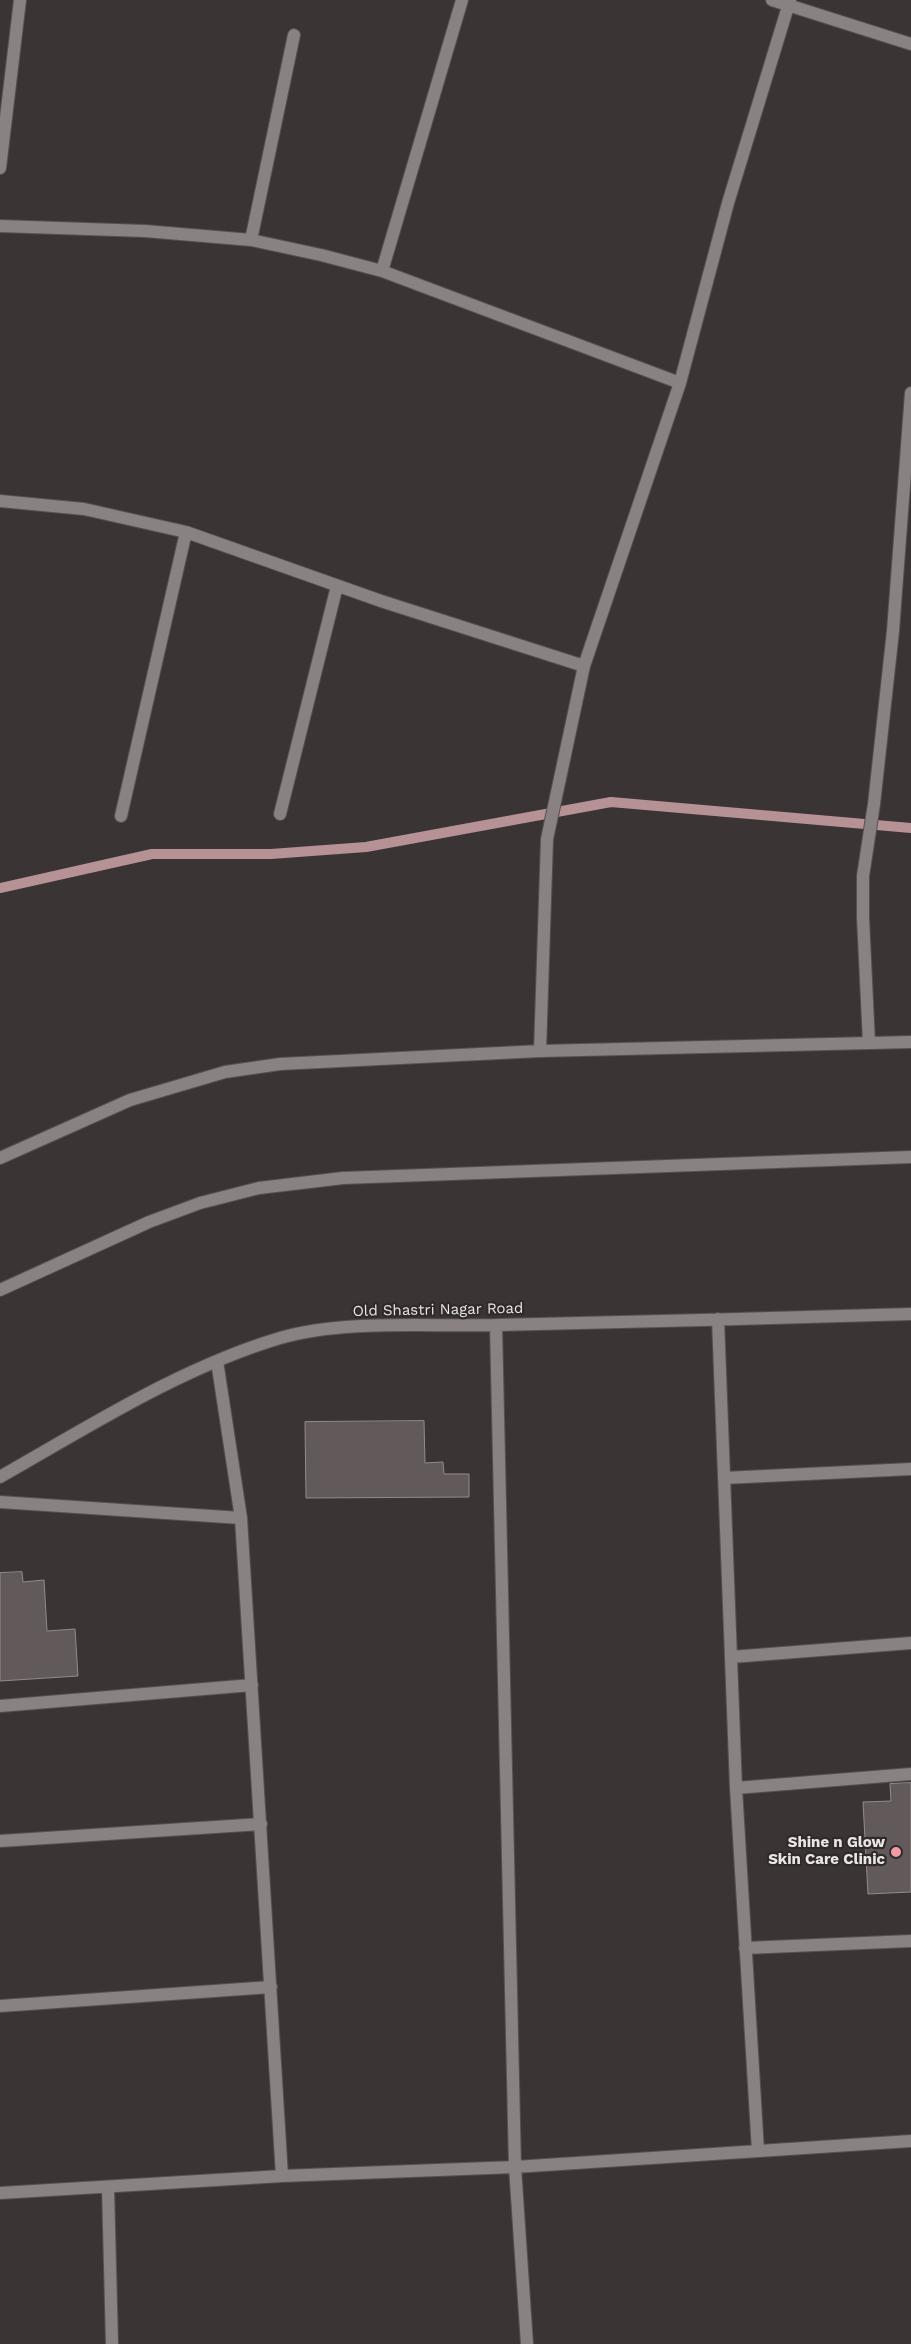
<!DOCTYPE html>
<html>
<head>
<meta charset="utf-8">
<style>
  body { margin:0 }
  canvas { display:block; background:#3b3435 }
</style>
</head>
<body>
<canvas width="911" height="2344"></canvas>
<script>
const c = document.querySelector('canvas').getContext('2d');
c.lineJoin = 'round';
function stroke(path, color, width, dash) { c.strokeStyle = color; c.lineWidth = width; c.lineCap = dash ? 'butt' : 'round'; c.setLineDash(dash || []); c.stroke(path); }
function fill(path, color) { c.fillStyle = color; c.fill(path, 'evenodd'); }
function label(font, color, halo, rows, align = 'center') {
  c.font = font + ' "Work Sans",sans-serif'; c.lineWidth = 4.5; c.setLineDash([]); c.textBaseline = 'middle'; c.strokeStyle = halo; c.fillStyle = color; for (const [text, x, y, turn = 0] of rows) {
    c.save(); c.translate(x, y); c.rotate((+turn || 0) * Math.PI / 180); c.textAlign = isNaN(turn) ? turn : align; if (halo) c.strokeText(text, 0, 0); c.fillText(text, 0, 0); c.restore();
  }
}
stroke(new Path2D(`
  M 0,888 L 152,854 L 271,854 L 366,847 L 611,802 L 911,828`), '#b69297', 10);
const building = new Path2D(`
  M 424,1421 L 425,1463 L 443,1462 L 444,1474 L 469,1474 L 469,1497 L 306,1498 L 305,1422 Z
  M 22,1572 L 23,1582 L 44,1580 L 47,1631 L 75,1629 L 78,1676 L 0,1681 L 0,1573 Z
  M 911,1783 L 911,1892 L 868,1894 L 863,1802 L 891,1801 L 890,1784 Z`);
fill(building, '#61595a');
stroke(building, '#928a8b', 1);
const minor = new Path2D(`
  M 772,0 L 911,44
  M 0,168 L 20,0
  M 0,226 L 145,231 L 251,240 L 321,255 L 382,271 L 680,383 L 584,666 L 381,601 L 186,532 L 84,509 L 0,501
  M 251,240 L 294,35
  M 382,271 L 462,0
  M 680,383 L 728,203 L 790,0
  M 280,814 L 337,586
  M 121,816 L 186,532
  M 869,1043 L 863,918 L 863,876 L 874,804 L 893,631 L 911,393
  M 540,1051 L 547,839 L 584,666
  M 0,1158 L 130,1100 L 225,1072 L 280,1064 L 540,1051 L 911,1042
  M 0,1290 L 149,1222 L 200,1203 L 259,1188 L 343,1178 L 911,1157
  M 718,1319 L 736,1788 L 758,2151
  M 496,1326 L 515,2167 L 527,2344
  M 217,1361 L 241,1518 L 282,2176
  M 0,1477 C 90,1426 180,1368 280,1338 C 344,1319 431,1327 498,1325 C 636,1322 773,1318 911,1314
  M 724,1478 L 911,1469
  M 0,1502 L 241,1518
  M 731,1657 L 911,1643
  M 0,1706 L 252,1685
  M 736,1788 L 911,1774
  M 0,1841 L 261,1824
  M 745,1948 L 911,1941
  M 0,2006 L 271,1987
  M 108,2187 L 112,2344
  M 0,2193 L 282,2176 L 515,2167 L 911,2141`);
stroke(minor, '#565051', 14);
stroke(minor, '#898182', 12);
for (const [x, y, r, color] of [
  [896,1852,6,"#f49aa6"]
]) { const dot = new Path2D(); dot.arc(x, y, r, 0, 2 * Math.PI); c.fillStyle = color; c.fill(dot); stroke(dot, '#302a2b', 2); }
label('15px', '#eae5e6', '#302a2b', [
  ["Old Shastri Nagar Road",438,1310,-1]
]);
label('bold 15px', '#eae5e6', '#302a2b', [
  ["Shine n Glow",885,1843],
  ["Skin Care Clinic",885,1860]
], 'right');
</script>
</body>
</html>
